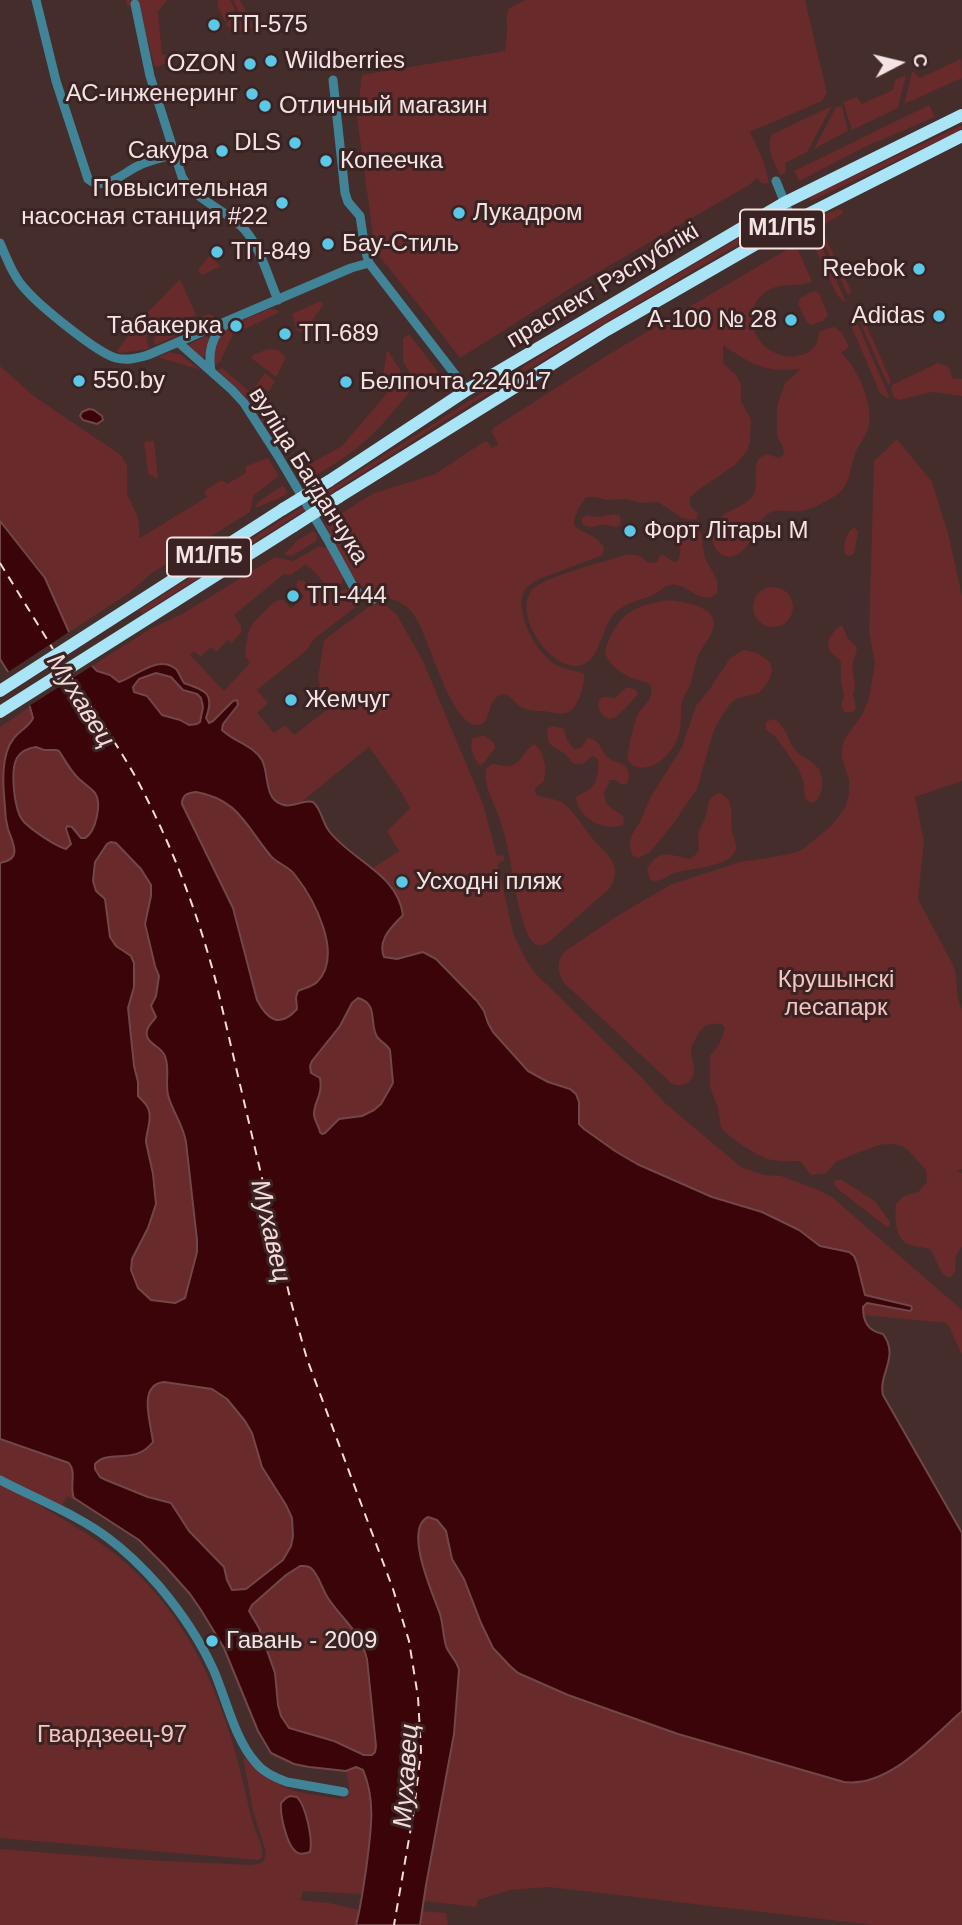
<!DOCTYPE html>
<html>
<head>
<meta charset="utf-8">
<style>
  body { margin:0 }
  #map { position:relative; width:962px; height:1925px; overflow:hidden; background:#442d2b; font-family:Arial,sans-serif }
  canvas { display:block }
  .north { position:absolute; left:864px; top:28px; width:70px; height:70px; -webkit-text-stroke:5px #3a2322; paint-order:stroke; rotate:83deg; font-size:19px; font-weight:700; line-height:28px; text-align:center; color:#f3e3e2 }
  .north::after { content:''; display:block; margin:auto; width:24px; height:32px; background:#f3e3e2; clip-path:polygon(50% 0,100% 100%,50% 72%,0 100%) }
</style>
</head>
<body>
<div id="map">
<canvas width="962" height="1925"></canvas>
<div class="north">С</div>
</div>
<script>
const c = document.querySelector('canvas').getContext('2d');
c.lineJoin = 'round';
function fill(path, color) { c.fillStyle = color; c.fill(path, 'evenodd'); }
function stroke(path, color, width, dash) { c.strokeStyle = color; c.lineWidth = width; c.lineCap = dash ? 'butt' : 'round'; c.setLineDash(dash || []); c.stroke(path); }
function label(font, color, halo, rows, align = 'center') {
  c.font = font + ' Arial,sans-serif'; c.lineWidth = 6; c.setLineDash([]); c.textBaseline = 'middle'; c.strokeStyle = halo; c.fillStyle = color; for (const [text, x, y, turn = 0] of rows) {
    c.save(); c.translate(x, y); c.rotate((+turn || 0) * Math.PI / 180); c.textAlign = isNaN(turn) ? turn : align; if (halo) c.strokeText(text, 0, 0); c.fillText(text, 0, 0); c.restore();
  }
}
fill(new Path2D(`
  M 126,0 L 167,0 L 158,12 L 162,55 L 178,54 L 179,57 L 158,67 L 154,65 L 138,4 L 127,6 Z
  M 218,0 L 230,0 L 235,9 L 225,22 L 218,7 Z
  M 233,0 L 240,0 L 253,27 L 249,29 L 246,27 Z
  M 526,0 L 805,0 L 827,93 L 822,101 L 750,132 L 763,160 L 769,182 L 765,184 L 761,183 L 757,178 L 749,185 L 576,285 L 460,358 L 430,319 L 375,251 L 357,117 L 362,75 L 505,51 C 506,44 507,36 507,29 C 506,7 506,9 526,0 Z
  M 236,12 L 245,30 L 244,32 L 228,27 L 226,24 Z
  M 961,59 L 962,78 L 904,104 L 912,72 L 914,72 L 920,78 Z
  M 906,75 L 898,108 L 852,130 L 843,102 L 857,97 L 862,104 L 893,90 L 895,80 Z
  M 929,105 L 935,117 L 867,146 L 799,181 L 794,171 Z
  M 832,106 L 807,152 L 785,163 L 786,169 L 785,173 L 780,175 C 774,161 765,149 772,134 Z
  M 842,106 L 848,131 L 814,149 L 836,107 Z
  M 962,125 L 962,130 L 811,201 L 809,197 Z
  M 839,209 L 843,210 L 842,214 L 823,225 L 819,224 L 818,216 Z
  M 768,221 L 771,225 L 583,336 L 463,409 L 142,614 L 139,610 L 580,331 Z
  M 823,232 L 851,291 L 850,295 L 847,294 L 821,236 Z
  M 817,240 L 819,241 L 846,302 L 843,301 L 837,295 L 813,244 Z
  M 791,247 L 798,250 L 812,281 C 803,288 784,282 771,289 C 738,305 751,351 786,356 C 802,359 820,349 819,332 L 828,328 L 835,327 L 842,333 L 849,347 L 841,353 C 858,368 873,403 869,426 C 866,437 859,444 855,454 C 849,470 851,486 835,496 C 827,501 810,510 801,511 C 788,513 777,506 765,516 C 753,526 753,546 738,554 C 720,564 708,543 714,528 C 722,507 745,510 754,494 C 759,483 752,471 759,458 L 767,454 L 779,458 L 784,454 L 783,447 L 777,436 L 777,406 L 785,383 L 801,369 C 763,372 754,366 723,345 L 723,363 L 736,375 L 741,384 L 741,401 L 751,419 L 750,441 L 747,451 L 735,465 L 697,491 L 690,498 L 690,506 L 698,513 L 697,519 L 693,520 L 682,518 L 658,502 L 642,503 L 625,499 L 607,500 L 595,497 L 586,497 C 557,540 589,523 604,547 L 603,555 L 539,579 C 532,583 526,587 523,594 C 516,615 536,651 553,663 C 563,670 574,669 584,674 C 585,685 578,710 566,713 C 559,715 550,712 543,711 C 536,711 527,711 521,707 C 513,702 513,696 503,694 C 499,696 497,696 494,700 C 487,708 490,730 472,724 C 449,715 430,643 417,620 C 402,593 385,603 364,588 C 350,579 333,540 325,524 L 372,494 L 435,474 L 485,441 L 488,442 L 492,448 L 498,444 L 492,432 L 493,428 L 611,353 Z
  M 209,256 L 221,266 L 202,275 L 198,270 Z
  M 180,279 L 196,315 L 146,337 L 149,349 L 120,353 L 116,352 L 140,320 Z
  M 814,291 L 819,293 L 828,315 L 823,321 L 812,325 L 807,323 L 798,304 L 800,298 Z
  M 320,301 L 324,304 L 304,332 L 297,331 L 292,314 Z
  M 269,309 L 274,309 L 280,312 L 245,329 L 240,328 L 238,322 Z
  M 858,312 L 862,315 L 891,381 L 890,385 L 887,383 L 857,315 Z
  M 209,314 L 214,316 L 216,320 L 155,345 L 153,340 L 155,337 Z
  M 852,315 L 854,316 L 889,396 L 888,399 L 880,393 L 852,328 L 850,319 Z
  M 232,324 L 235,330 L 220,362 L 214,366 C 214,346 216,337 232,324 Z
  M 409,334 L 439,373 L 417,384 L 403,362 L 403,338 Z
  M 206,336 L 210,339 L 206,355 L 202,358 L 188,345 Z
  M 268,349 L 278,350 L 286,357 L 276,377 L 251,358 L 253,355 Z
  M 387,350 L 400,369 L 401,374 L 395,379 L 383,375 Z
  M 170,352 L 181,355 L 201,370 L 157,357 Z
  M 938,363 L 948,366 L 953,379 L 962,379 L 962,396 L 932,392 L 899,400 L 894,398 L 891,389 L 892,385 Z
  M 0,366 L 35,397 L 121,455 L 127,466 L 127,494 L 138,517 L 140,538 L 207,497 L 204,491 L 222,480 L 227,484 L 246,473 L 246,466 L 268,458 L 279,476 L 254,495 L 250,512 L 152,573 L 128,594 L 69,632 L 50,587 L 40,569 L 0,521 Z
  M 222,368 L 250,392 L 284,444 L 278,444 L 274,440 L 246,397 L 217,370 Z
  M 265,373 L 275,381 L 269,391 L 255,387 Z
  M 405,377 L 413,388 C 395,409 378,432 356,449 C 340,461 322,472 304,481 L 297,471 L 342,446 L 395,384 Z
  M 897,439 L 932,482 L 949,537 L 962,596 L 962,781 L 915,797 L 924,841 L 918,899 L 954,967 C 959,982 954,996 962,1009 L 962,1169 L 957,1171 L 962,1173 L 962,1247 C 949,1259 962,1271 949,1278 C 937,1271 937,1259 930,1249 C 923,1247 912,1247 906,1243 C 894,1235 895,1216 896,1204 L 904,1196 L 918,1192 L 927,1182 L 926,1170 L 908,1150 L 900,1145 L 890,1144 L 879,1145 L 852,1155 L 836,1162 L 826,1173 L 811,1175 L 800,1161 C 769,1162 768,1161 742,1145 C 734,1140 728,1135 721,1128 L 718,1108 L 710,1087 L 710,1056 L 719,1044 L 725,1029 L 722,1024 C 705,1023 703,1026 695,1040 C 693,1045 691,1045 691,1050 C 691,1062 700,1074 688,1082 C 683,1086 679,1086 672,1084 L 563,982 C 558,971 556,962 564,952 L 617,916 L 672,884 L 740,862 L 767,858 L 794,853 L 803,849 L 831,826 L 845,808 L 849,794 L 849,780 L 842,758 L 842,748 L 844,740 L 863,713 L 869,698 L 875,663 L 869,632 L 874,461 Z
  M 153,441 L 154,441 L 158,479 L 148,474 L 144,442 Z
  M 283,485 L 288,493 L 278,499 L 255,508 L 258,502 Z
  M 615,514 L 620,516 L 621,522 L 620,525 L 617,527 C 611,527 607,524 601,525 C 592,526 589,530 582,523 L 582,519 L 586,515 L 598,517 Z
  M 692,526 L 696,527 L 701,534 L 705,558 L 718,582 L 717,593 C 701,608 686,580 669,585 C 663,587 660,592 655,594 C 640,601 625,602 613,615 C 601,629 600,663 578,666 C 548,669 510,610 534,588 C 547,576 609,560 629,554 L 640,556 L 649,563 L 657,562 L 660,556 L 663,555 L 674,562 L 678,561 C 685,547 671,533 692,526 Z
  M 854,527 L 858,532 L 854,554 L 848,556 L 845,553 C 842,545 847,532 854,527 Z
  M 314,531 L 317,536 L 316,541 L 292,556 L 284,554 L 298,540 Z
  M 320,546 L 327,548 L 343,577 L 342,584 L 333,589 L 330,588 L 306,564 L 291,575 L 284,574 L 234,615 L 241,626 L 241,632 L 231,644 L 228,640 L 216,652 L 211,647 L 201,657 L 194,651 L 190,655 L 224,691 L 250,663 L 245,656 C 248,629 248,626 269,607 C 274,602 276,600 283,600 L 291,608 L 304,597 L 296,586 L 298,580 L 304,581 L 323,605 L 344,589 L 351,590 L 359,599 L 357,606 L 314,639 L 307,650 L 257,690 L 268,703 L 257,713 L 274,733 L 285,725 L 294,735 L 333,705 L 320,686 L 318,678 L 324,640 L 371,605 L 374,604 L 387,606 L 397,615 L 423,661 L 483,804 L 497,856 L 503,855 L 505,860 L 500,862 L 498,865 L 513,933 L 526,960 L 535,973 L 642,1078 L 665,1103 L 741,1167 L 764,1175 L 781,1176 L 821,1191 L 833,1198 L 962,1310 L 962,1354 L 947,1323 L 863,1315 L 863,1307 L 867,1303 L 911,1311 L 865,1294 L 857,1263 L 854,1256 L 849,1252 L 820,1246 L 799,1230 L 762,1212 L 712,1197 L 637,1164 L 615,1151 L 581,1127 L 578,1117 L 579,1106 L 561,1086 L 548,1082 L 534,1076 L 523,1066 L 490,1027 L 484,1011 L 477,1001 L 436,959 L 414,954 L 397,959 L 383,957 L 381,949 L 383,941 L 393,924 L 399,919 L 402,910 L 391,885 L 373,868 L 399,851 L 387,831 L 410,808 L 400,790 L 369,747 L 300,803 C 265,820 272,772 259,756 C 250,745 233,741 222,730 L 223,724 L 238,705 L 236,700 L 213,721 L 209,723 L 206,718 L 210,701 L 184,683 L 178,671 L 167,664 L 159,664 L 138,671 L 119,682 L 110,675 L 97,671 L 92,666 L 150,629 L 182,614 L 275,557 L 293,561 Z
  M753 607a20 20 0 1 1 40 0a20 20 0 1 1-40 0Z
  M 669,600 C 680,601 707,605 712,617 C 719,631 703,644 698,656 C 695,664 694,674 691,682 C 689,689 684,695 682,702 C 680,712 682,724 679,734 C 675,748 662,765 647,767 C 640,769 632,767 628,760 C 626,756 635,719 638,714 C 645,704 653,699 651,686 C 646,681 642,681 635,679 C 622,675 606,663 605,650 C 618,614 631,606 669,600 Z
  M 842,625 L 848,639 L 856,646 L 857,650 L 852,666 L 855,685 L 853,695 L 856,706 L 855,710 L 852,712 L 844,712 L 841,705 L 844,697 L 841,681 L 841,662 C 838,657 831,655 829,649 C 825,640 835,629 842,625 Z
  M 744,650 L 757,653 L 770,662 L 772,670 L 769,681 L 759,693 L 736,699 L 729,705 L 717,724 L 712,736 L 697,789 L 673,824 L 650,852 L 638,858 L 633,856 L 629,845 L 632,835 L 641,820 L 650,798 L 682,747 L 696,706 L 711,687 L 730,658 Z
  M 156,673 L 171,677 L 180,688 L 197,694 L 201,698 L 203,707 L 200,722 L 197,724 L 189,725 L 180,720 L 162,715 L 143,695 L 134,692 L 133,687 L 139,679 Z
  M 627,687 L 635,689 L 638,694 C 636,697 617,718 614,718 C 601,723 592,699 604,697 C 608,696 612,698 615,698 Z
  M 30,707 C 36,722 28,724 19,733 C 12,739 8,748 6,757 C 2,777 3,802 7,822 C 9,833 15,843 15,854 L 8,861 L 0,863 L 0,727 Z
  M 773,719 C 786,724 787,740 795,750 C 802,757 812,760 817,767 C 825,776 824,794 815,802 L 810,803 L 805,798 L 803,780 L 798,768 L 775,736 L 766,730 L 766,722 Z
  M 554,726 L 564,729 L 567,740 L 574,749 L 581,748 L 588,738 C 601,740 600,750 609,758 C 614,762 620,762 625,766 L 629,773 L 628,783 L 622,785 L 616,780 L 610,780 L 604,793 C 606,812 616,807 624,818 L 623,825 C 603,832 578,818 576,797 C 581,793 587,792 591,788 C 598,781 599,767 598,759 L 593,756 L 582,764 L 574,764 C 571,761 568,757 565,754 C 553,744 548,750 547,730 L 550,727 Z
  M 484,735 L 494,743 L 495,748 L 484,763 L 480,765 C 474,760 468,745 473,738 Z
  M 534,744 C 545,751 547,770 544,781 L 535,788 L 536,795 C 545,798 554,798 563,803 C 574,811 580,822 588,833 C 600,850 628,863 609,889 L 550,941 C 543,946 537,948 531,940 C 526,933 524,924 521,915 C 512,884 511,851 500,820 C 495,804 483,786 486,769 L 492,764 C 498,764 504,767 509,766 C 521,765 525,749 534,744 Z
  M 33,747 L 59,751 C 65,760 70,770 78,778 C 83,783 90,787 95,793 C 102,804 95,831 85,838 L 66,829 L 71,844 L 68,848 L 63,849 L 57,846 C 46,838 30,830 22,820 C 14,808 10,767 19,756 C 22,751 28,749 33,747 Z
  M 196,792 C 242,799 244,826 271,856 C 278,864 290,867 296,876 C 313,899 347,959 315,983 C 311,987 305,988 300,989 L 296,997 L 297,1009 C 280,1028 268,1021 257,1000 L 236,915 L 182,804 C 182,795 187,793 196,792 Z
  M 719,793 C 736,799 730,816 732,830 C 733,839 741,848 732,856 C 719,868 691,868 675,873 C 668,875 661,882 655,881 C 653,881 651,880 650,879 L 647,869 C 659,848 670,855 689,859 C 706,851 695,844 699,831 C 701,825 705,821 706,815 C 709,805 707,797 719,793 Z
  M 111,842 L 118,845 L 137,863 L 147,875 L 151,885 L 151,896 L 145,919 L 146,933 L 159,976 L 156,996 L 152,1002 L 152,1009 L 155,1012 L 156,1017 C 153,1021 148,1025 147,1031 C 146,1044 161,1045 165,1056 C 170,1069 164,1083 168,1095 C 173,1111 183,1124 186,1142 L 197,1240 L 197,1252 L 185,1298 L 182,1301 L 175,1303 L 151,1300 L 138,1288 L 131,1270 L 132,1259 L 148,1228 L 156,1204 L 153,1174 L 146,1142 L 146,1134 L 150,1118 L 138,1096 L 138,1082 L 134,1066 L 128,1015 L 129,1004 L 134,987 L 134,963 L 129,954 L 116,946 L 110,937 L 105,899 L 96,891 L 93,881 L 95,862 L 107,844 Z
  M 359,998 C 374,1002 372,1017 375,1029 C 377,1037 387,1042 390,1051 C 400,1078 388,1107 360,1117 C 354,1119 349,1117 344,1118 C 336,1120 330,1130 322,1134 L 320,1132 C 319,1126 314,1121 314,1114 C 314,1100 323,1096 320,1078 L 311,1073 L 310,1066 L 312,1061 L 340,1026 L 352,1003 Z
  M 836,1180 L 842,1180 L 875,1201 L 890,1222 L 890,1225 L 887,1227 L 839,1190 L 834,1184 Z
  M 164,1382 L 212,1389 L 227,1399 L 245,1421 L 252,1433 L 262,1467 L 286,1505 L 292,1518 L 293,1536 L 291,1546 L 283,1560 L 246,1589 L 232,1590 L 227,1580 L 224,1567 L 189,1531 L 171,1503 L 148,1497 L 106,1480 L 100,1477 L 95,1469 L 95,1464 C 110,1448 134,1466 153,1442 C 151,1423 137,1385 164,1382 Z
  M 0,1439 L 69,1463 C 80,1480 62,1487 82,1504 L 67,1496 L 62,1506 L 0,1478 Z
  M 0,1483 C 38,1505 79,1526 114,1553 C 189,1613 223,1696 244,1786 C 247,1798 249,1811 253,1823 C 256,1834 264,1846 262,1858 L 259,1860 L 0,1838 Z
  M 429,1517 L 437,1520 L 446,1531 L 452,1559 L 464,1579 L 481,1622 L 493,1648 L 518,1673 L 568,1695 L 678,1734 L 852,1783 C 893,1782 932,1737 962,1711 L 962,1925 L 873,1925 L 549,1887 L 510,1890 L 478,1900 L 476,1907 L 423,1901 L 454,1734 C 455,1721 461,1674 457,1664 C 455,1659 450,1655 448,1650 C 442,1639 443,1625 440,1613 C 433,1593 403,1529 429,1517 Z
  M 300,1566 C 305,1566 307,1565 311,1568 C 319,1575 322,1589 328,1598 C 344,1622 359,1629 367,1659 L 376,1746 L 375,1752 L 372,1755 L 364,1755 L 334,1741 L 289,1728 L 281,1716 L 278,1705 L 275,1673 L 248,1612 L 252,1605 L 286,1575 Z
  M 243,1756 C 256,1769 273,1784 292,1790 C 308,1795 325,1796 341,1799 L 348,1797 L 349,1786 L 346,1771 L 355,1767 L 363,1770 L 372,1809 L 372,1820 L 362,1894 L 303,1891 L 300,1900 L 329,1903 L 360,1910 L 356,1925 L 0,1925 L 0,1849 L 127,1859 L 251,1865 L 261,1863 L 264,1860 L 266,1852 L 253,1811 Z
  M 422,1911 L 446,1913 L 448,1925 L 420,1925 Z`), '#682a2a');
const water = new Path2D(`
  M 89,409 L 94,410 L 102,416 L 103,420 L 97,424 L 83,420 L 80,416 L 82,412 Z
  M 0,521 L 45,578 L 77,650 L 97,671 L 110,675 L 119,682 C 135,677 158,654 176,669 C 180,673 180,678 184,683 C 206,691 215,693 206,718 L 209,723 L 213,721 L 233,701 L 237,700 L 238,705 L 223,724 L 222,730 C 234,742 253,745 262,760 C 269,773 264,798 281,804 C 292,809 302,799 313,802 C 322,810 322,822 329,831 C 352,861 397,873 403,915 C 392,927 377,939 384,957 L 397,959 L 423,952 L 436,959 L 477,1001 L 484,1011 L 488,1023 L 493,1032 L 528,1071 L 548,1082 L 570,1089 L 576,1094 L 579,1102 L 579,1124 L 584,1129 L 615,1151 L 637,1164 L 712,1197 L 762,1212 L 799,1230 L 820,1246 L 849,1252 L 854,1256 L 857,1263 L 865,1295 L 911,1306 L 912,1309 L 910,1311 L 867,1303 L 863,1307 C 863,1322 868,1331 883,1334 C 900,1357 878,1374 883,1395 L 962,1533 L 962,1711 C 931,1738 889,1788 844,1782 L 678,1734 L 568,1695 L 518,1673 L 510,1666 L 493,1648 L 481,1623 L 464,1579 L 452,1559 L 446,1531 L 437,1520 L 428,1517 C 403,1529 433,1594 440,1614 C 443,1624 443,1635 446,1646 C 449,1655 457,1660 459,1670 L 454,1734 L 426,1885 L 420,1925 L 356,1925 C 361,1907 363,1888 366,1870 C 370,1836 377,1803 363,1770 L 356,1767 L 346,1771 L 309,1767 L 294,1764 L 271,1753 L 258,1731 L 224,1648 L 201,1610 L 190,1594 L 165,1566 L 139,1540 L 74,1498 C 69,1486 77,1473 69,1463 L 0,1439 L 0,863 C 23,859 13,844 8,829 C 6,822 5,815 5,807 C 3,786 0,755 14,738 C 20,730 29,727 33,718 L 30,707 L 0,659 ZM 156,673 L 171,677 L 183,690 L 197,694 L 201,698 L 203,707 L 200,722 L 197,724 L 189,725 L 180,720 L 162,715 L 147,696 L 134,692 L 133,687 L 139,679 ZM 36,747 L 44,750 L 56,750 L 59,751 C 65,760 70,770 78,778 C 83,783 90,787 95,793 C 102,803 96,832 85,838 L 81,838 L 72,827 L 67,826 L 66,829 L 71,844 L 66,849 C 55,846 32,830 24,822 C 14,812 10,770 17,758 C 21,751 29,748 36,747 ZM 196,792 C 238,799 246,826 270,855 C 277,864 289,866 295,875 C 314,899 344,955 317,982 C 312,987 304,988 298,991 L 296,997 L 297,1009 C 280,1028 268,1021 257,1000 L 233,908 L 182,804 C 182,795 187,793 196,792 ZM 111,842 L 116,843 L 141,869 L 151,885 L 151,896 L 145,924 L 155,966 L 159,976 L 156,996 L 151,1006 L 156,1017 C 152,1023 145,1028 147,1036 C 149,1045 161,1046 165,1056 C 170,1069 165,1082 168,1095 C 172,1111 183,1124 186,1142 L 197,1240 L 197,1252 L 185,1298 L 175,1303 L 151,1300 L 138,1288 L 131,1270 L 132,1259 L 148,1228 L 156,1204 L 153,1174 L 146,1142 C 146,1132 152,1120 149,1111 C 148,1105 142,1100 138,1096 L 138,1082 L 134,1066 L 128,1008 L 134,987 L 134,963 L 131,956 L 116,946 L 110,937 L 105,899 L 96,891 L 93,881 L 95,862 L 107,844 ZM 358,998 C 380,1004 368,1026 378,1038 C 382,1043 387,1044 390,1050 L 393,1083 L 381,1104 L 374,1110 L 362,1116 L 339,1119 L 325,1133 L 322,1134 L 320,1132 C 319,1126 314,1120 314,1114 C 314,1101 323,1096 320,1078 L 311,1073 L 310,1066 L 312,1061 L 340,1026 L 352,1003 ZM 164,1382 L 212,1389 L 227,1399 L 245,1421 L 252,1433 L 262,1467 L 286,1505 L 292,1518 L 293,1536 L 291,1546 L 283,1560 L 246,1589 L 232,1590 L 227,1580 L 224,1567 L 189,1531 L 171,1503 L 148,1497 L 106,1480 L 100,1477 L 95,1469 L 95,1464 C 110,1448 134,1466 153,1442 C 151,1423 137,1385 164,1382 ZM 300,1566 C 305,1566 307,1565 311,1568 C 319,1575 322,1589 328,1598 C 344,1622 359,1629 367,1659 L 376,1746 L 375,1752 L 372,1755 L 364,1755 L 334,1741 L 289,1728 L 281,1716 L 278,1705 L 275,1673 L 259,1628 L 249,1611 L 252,1605 L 286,1575 Z
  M 290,1796 L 297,1797 C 306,1806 313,1839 310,1852 C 305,1853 303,1855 298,1853 C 287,1848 280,1815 281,1803 L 286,1798 Z`);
fill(water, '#3b0409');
stroke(water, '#72474a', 2);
fill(new Path2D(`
  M 72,630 L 80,648 L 95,664 L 26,708 L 5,674 Z`), '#442d2b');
stroke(new Path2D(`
  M 0,563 L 53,649
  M 69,674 C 95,714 125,754 146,797 C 176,856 199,918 216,982 L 291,1302 L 307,1359 L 393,1589 L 409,1641 L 418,1697 L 421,1751 L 414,1810 L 394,1925`), '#f3dbd9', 2, [9, 7]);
stroke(new Path2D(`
  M 36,0 L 56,81 L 88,179 C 105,193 125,171 140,165 C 151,160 163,158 174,154
  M 135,4 L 150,76 L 182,177 C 197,202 227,210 245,230 C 261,249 268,277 278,300
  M 333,80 L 345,193 L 348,202 L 360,216 L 365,249 L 369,263 L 467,390
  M 776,181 L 793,223
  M 0,243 C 7,259 14,278 26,290 C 40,306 97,353 116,358 C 127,361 138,358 148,355 L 351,268 L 369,263
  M 179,343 L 232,390 L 244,403 L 278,456 L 329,542 L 353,586 L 359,594 L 372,600
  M 211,371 C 208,354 211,336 225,325
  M 0,1480 C 34,1498 78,1515 108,1538 C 127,1552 144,1569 159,1586 C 181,1612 200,1640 214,1671 C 226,1699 235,1740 256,1763 C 263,1772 276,1778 287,1782 L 344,1792`), '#418497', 9);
stroke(new Path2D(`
  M 329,481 L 467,390 L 784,203 L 962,115
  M 339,497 L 607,330 L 810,213 L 962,136
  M 0,691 L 283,509
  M 0,712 L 294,526`), '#a9e5f7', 12);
stroke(new Path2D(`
  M 283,509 L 329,481
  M 294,526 L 339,497`), '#a9e5f7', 12);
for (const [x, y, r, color] of [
  [214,25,7,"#5ac8e6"],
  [271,61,7,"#5ac8e6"],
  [250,64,7,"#5ac8e6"],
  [252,94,7,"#5ac8e6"],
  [265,106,7,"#5ac8e6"],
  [295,143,7,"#5ac8e6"],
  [222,151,7,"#5ac8e6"],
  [326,161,7,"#5ac8e6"],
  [282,203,7,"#5ac8e6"],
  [459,213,7,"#5ac8e6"],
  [328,244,7,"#5ac8e6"],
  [217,252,7,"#5ac8e6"],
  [919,269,7,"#5ac8e6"],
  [939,316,7,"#5ac8e6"],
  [791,320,7,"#5ac8e6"],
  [236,326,7,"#5ac8e6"],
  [285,334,7,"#5ac8e6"],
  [79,381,7,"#5ac8e6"],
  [346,382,7,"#5ac8e6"],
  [630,531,7,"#5ac8e6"],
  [293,596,7,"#5ac8e6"],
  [291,700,7,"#5ac8e6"],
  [402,882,7,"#5ac8e6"],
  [212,1641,7,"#5ac8e6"]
]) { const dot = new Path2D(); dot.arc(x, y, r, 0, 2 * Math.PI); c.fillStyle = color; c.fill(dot); stroke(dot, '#3a2322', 2.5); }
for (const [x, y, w] of [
  [782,229,84],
  [209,557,84]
]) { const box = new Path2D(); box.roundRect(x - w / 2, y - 19.5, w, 39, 5); c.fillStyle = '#3a2322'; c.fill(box); stroke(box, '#f3e3e2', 2); }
label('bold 23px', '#f3e3e2', null, [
  ["М1/П5",782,229],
  ["М1/П5",209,557]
]);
label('24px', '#f3e3e2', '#3a2322', [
  ["ТП-575",228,25],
  ["Wildberries",285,61],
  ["OZON",236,64,"right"],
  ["АС-инженеринг",238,94,"right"],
  ["Отличный магазин",279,106],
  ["DLS",281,143,"right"],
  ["Сакура",208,151,"right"],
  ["Копеечка",340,161],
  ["Повысительная",268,189,"right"],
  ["насосная станция #22",268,217,"right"],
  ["Лукадром",473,213],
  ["Бау-Стиль",342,244],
  ["ТП-849",231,252],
  ["Reebok",905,269,"right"],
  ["Adidas",925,316,"right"],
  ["А-100 № 28",777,320,"right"],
  ["Табакерка",222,326,"right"],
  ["ТП-689",299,334],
  ["550.by",93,381],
  ["Белпочта 224017",360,382],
  ["Форт Літары М",644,531],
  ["ТП-444",307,596],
  ["Жемчуг",305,700],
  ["Усходні пляж",416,882],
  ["Гавань - 2009",226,1641]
], 'left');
label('24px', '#f3e3e2', '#3a2322', [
  ["праспект Рэспублікі",603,286,-31],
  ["вуліца Багданчука",308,476,58]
]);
label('24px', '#f4c5c2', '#3a2322', [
  ["Крушынскі",836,980],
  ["лесапарк",836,1008],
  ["Гвардзеец-97",112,1735]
]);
label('italic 26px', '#f3dbd9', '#3a2322', [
  ["Мухавец",80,701,58],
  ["Мухавец",270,1231,77],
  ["Мухавец",407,1776,-86]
]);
</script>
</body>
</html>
